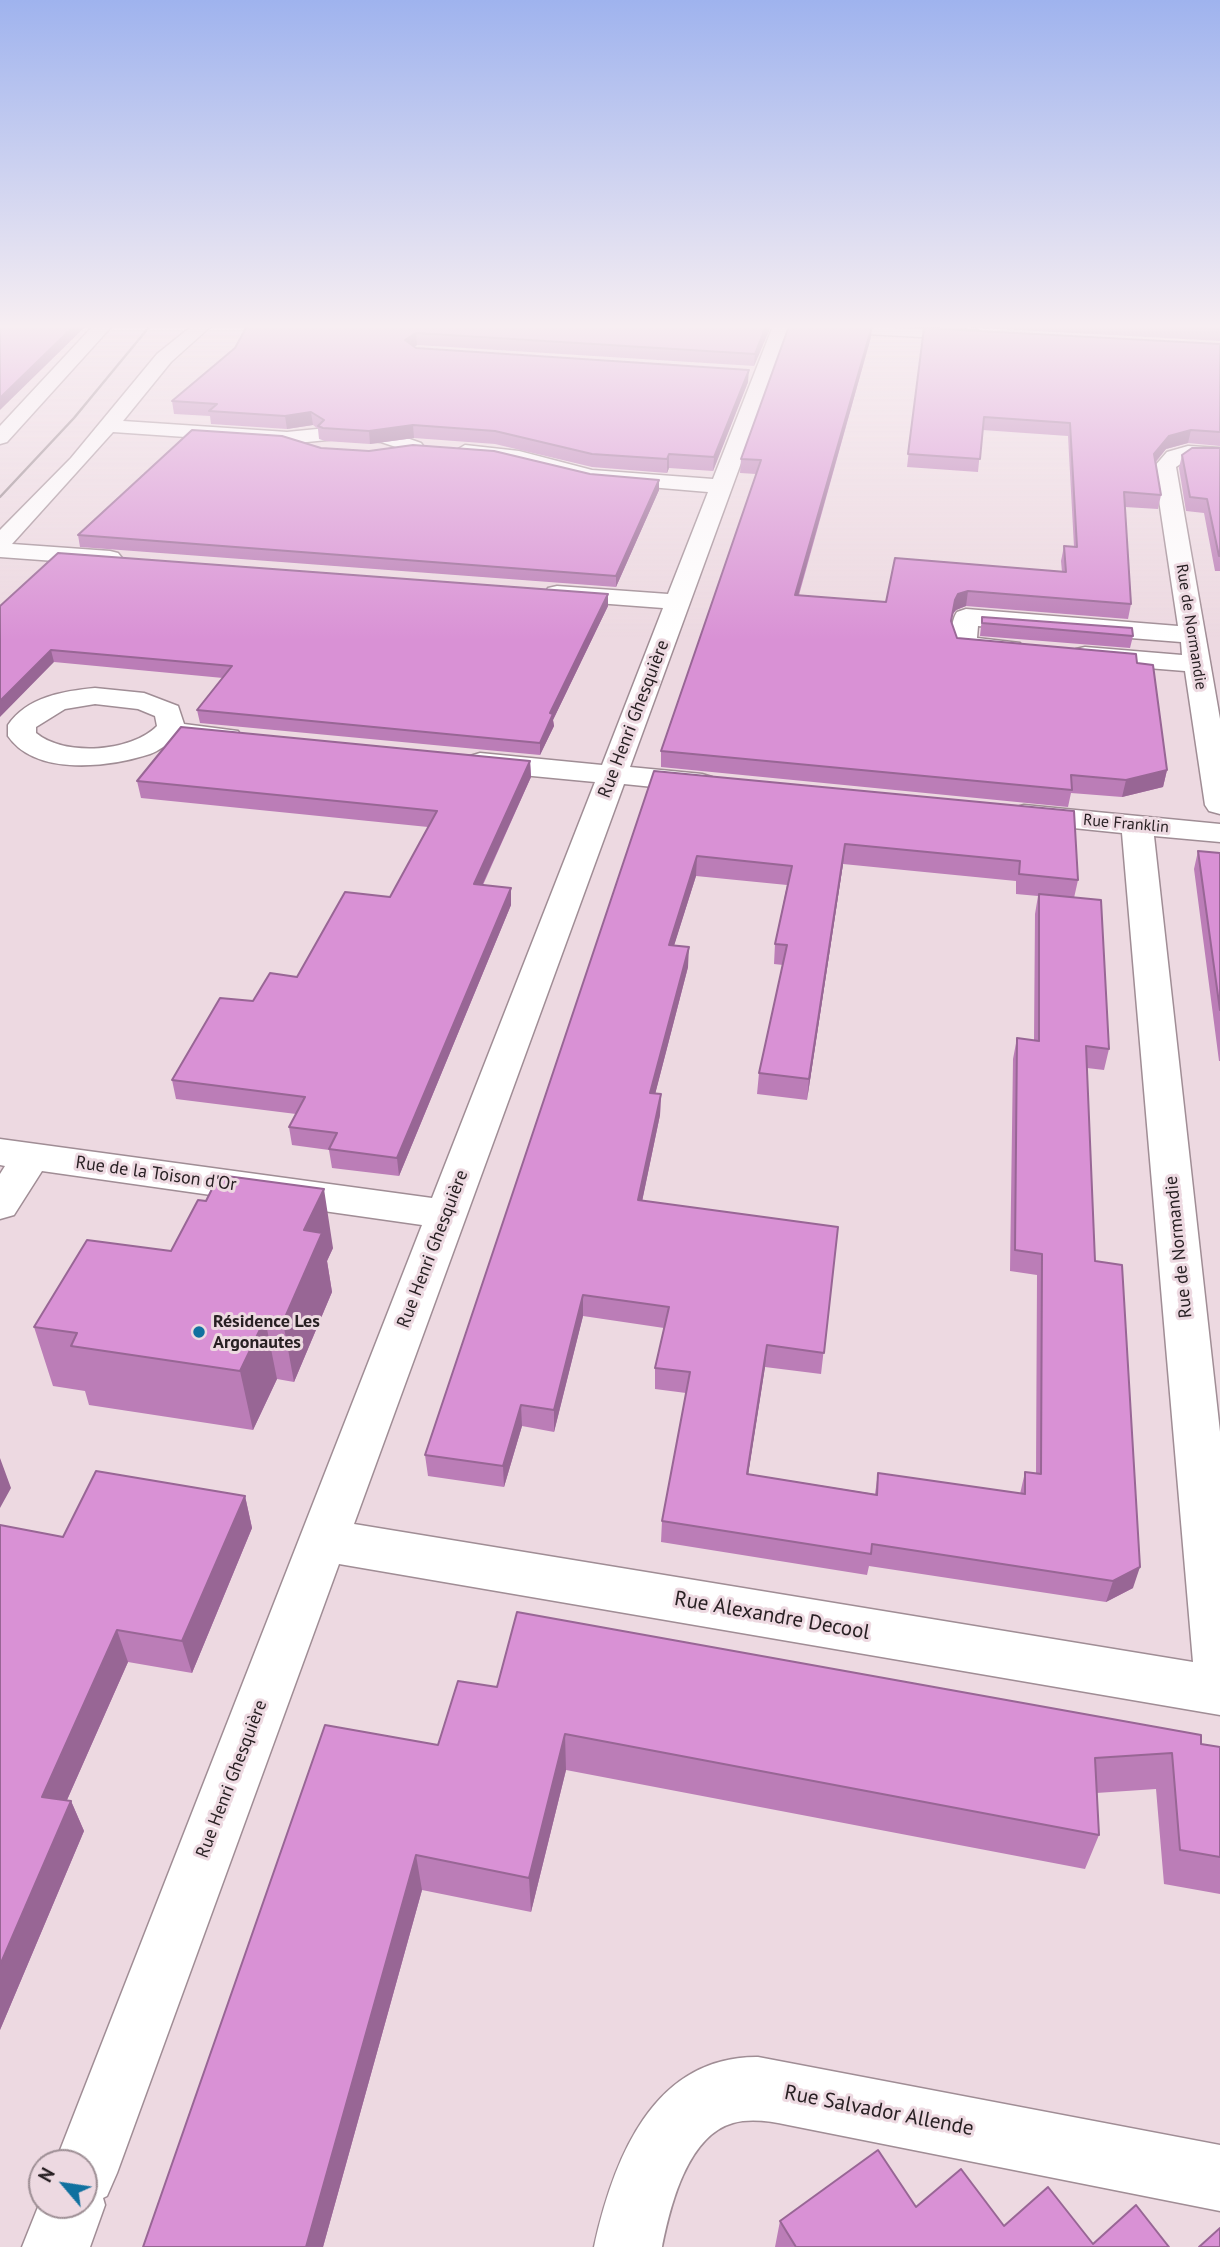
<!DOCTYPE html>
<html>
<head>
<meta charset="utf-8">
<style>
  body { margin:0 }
  #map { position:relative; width:1220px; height:2247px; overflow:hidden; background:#edd9e1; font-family:"PT Sans",sans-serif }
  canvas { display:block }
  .north { position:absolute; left:28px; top:2149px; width:70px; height:70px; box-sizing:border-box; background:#edd9e1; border:2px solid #9e8f95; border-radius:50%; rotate:299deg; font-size:19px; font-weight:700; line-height:28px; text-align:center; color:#282023 }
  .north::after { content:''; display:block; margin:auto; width:24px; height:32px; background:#10719f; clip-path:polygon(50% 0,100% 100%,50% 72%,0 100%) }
</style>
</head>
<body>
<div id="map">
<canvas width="1220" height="2247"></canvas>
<div class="north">N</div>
</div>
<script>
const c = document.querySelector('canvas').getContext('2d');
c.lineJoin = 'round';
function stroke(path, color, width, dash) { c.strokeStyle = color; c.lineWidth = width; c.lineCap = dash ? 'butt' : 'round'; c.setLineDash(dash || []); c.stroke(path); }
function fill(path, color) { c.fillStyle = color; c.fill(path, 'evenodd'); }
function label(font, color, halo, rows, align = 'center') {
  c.font = font + ' "PT Sans",sans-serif'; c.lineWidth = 6; c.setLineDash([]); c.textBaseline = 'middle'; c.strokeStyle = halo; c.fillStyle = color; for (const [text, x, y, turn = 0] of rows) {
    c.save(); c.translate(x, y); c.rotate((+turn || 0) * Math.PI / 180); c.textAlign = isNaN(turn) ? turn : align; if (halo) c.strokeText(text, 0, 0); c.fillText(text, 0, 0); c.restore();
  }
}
const minor = new Path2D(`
  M 93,326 L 112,326 L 7,442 L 0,444 L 0,426 Z
  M 192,326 L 211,326 L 171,362 L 123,421 L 287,432 L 337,427 L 384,430 L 421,443 L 424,447 L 414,453 L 381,442 L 337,439 L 287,444 L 113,432 L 12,544 L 110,551 L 118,553 L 122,558 L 118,563 L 110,565 L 0,557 L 0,530 L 71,458 L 157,354 Z
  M 773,326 L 791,326 L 630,767 L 702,774 L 712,777 L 717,783 L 712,789 L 702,792 L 624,784 L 354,1524 L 1193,1662 L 1122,833 L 1024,823 L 1013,820 L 1009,814 L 1013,808 L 1024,805 L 1220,824 L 1220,842 L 1154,836 L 1220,1432 L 1220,1715 L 339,1564 L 117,2173 L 107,2196 L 103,2198 L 105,2205 L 90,2247 L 22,2247 L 42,2197 L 42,2205 L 84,2205 L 84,2163 L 55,2163 L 422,1225 L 42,1171 L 14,1215 L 0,1219 L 0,1174 L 5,1166 L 0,1165 L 0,1139 L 432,1198 L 595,782 L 480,771 L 470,768 L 465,762 L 470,756 L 480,753 L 602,765 L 663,608 L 557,600 L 548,598 L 545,593 L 548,588 L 557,586 L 668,594 L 708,492 L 591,482 L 518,463 L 465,457 L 455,451 L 465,445 L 519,451 L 592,470 L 713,479 Z
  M 801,326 L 977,330 L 986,335 L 977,340 L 810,331 Z
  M 1188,446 L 1220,448 L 1220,460 L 1188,459 L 1176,467 L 1220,719 L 1220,814 L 1209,811 L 1205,805 L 1185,671 L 1085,663 L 1076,661 L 1072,655 L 1076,649 L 1085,647 L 1182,655 L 1181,642 L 978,626 L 977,638 L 1020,643 L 1024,649 L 1020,655 C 1001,659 974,655 955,651 C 949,641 951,621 957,612 L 966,609 L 1178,626 L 1154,467 L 1167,452 Z
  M 95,688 L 144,693 L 178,706 L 184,724 L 238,731 L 242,737 L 238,743 C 221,747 184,736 174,741 C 166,744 159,751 150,754 C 110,767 36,777 8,736 L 8,725 C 27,697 63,691 95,688 ZM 95,704 L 138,709 L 155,716 L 157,726 C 131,752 65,757 36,733 L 36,727 L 65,709 Z
  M 758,2057 L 1220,2145 L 1220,2211 L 788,2125 C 770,2121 750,2118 733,2123 C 687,2136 670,2207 662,2247 L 594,2247 C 613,2161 652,2056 758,2057 Z`);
stroke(minor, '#a08d95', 3);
fill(minor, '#fff');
stroke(new Path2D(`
  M 0,497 L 74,418 L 150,326`), '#928389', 2.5);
fill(new Path2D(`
  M 247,326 L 771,326 L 754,366 L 417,345 L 414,347 L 416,348 L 748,382 L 713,471 L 669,468 L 667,473 L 592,467 L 495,444 L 414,438 L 370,444 L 325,441 L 319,439 L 318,429 L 313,425 L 287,429 L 211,424 L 210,416 L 174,414 L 172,401 L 235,348 Z
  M 944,326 L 1220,326 L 1220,341 Z
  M 924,328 L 1220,344 L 1220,446 L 1188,443 L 1166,449 L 1156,462 L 1161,495 L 1158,509 L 1125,507 L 1131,604 L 1128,619 L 966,606 L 956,610 L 952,615 L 951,622 L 957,638 L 1137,663 L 1167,770 L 1163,787 L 1122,797 L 1071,793 L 1068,807 L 661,767 L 661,751 L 756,474 L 740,473 L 741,459 L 871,337 L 799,595 L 886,602 L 1062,572 L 1061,561 L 1064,546 L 1074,547 L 1068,436 L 982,430 L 978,472 L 907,467 Z
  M 321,448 L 659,490 L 616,587 L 80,547 L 78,535 Z
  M 1220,448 L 1220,571 L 1215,571 L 1204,513 L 1186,511 L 1179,468 L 1182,455 Z
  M 608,594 L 608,606 L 553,720 L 554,726 L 540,755 L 200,723 L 197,710 L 223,678 L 54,662 L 0,606 Z
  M 982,617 L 1133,636 L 1130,648 L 980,636 Z
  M 530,761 L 531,777 L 483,885 L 511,888 L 511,905 L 399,1176 L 332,1168 L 329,1150 L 292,1145 L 289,1127 L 296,1114 L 176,1099 L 172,1080 L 253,1001 L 297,977 L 390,897 L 428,827 L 141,798 L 137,781 Z
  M 654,771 L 1074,811 L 1078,880 L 1074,898 L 1109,1049 L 1104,1070 L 1087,1068 L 1095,1261 L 1133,1588 L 1106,1602 L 869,1566 L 867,1575 L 661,1542 L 662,1521 L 686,1393 L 655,1389 L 655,1368 L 664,1328 L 583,1316 L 554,1432 L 522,1426 L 504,1487 L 428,1476 L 425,1455 ZM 843,864 L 1016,881 L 1016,894 L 1038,896 L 1035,914 L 1034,1041 L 1017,1038 L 1013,1059 L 1010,1271 L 1037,1275 L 1036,1474 L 1025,1472 L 1020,1494 L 878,1473 L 875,1494 L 748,1474 L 765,1367 L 821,1374 L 838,1227 L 642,1201 L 660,1115 L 661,1094 L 655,1094 L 688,967 L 674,945 L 696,876 L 787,885 L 775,944 L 774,964 L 783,965 L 759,1073 L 757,1094 L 807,1100 Z
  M 1198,851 L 1220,853 L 1220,1061 L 1219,1061 L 1194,869 Z
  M 333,1248 L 327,1261 L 332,1292 L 294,1382 L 277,1379 L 253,1430 L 89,1405 L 85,1391 L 53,1386 L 34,1327 L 171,1251 Z
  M 245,1496 L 252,1528 L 192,1673 L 128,1662 L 67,1800 L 71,1801 L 84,1831 L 0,2030 L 63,1537 Z
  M 497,1687 L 1201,1744 L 1220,1747 L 1220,1894 L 1164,1884 L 1156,1789 L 1096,1793 L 1099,1835 L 1085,1869 L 566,1770 L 531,1912 L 422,1890 L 323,2247 L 143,2247 L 438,1745 Z
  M 916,2207 L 1093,2244 L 1169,2247 L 775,2247 L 780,2221 Z`), '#bb7db7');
fill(new Path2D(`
  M 74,326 L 86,326 L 0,410 L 0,398 Z
  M 766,326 L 771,326 L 754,366 L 755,354 Z
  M 872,326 L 871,337 L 794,610 L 795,595 Z
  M 416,333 L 417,345 L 406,352 L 405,340 Z
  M 749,370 L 748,382 L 713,471 L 714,457 Z
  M 311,412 L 313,425 L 287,429 L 285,416 Z
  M 413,425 L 414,438 L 370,444 L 369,431 Z
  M 1191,430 L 1188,443 L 1166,449 L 1151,467 L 1154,454 L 1169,436 Z
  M 669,454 L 669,468 L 667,473 L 667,459 Z
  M 659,480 L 659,490 L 616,587 L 616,576 Z
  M 968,591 L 966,606 L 956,610 L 952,615 L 955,600 L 958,594 Z
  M 608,594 L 608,606 L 553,720 L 554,726 L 540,755 L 540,743 L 550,713 Z
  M 51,650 L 54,662 L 0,717 L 0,701 Z
  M 530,761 L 531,777 L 475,901 L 474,884 Z
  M 1167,770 L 1163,787 L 1122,797 L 1126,780 Z
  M 845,844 L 843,864 L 807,1100 L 809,1079 Z
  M 697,856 L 696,876 L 668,965 L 669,945 Z
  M 511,888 L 511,905 L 399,1176 L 397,1158 Z
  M 689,947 L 688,967 L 650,1114 L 650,1093 Z
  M 661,1094 L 660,1115 L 638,1221 L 638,1200 Z
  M 324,1189 L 333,1248 L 327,1261 L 332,1292 L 294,1382 L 283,1322 L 304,1230 Z
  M 583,1295 L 583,1316 L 554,1432 L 554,1410 Z
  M 265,1319 L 277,1379 L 253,1430 L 240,1371 Z
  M 767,1345 L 765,1367 L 745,1495 L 747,1474 Z
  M 521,1405 L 522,1426 L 504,1487 L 503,1466 Z
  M 0,1458 L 11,1488 L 0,1508 Z
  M 245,1496 L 252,1528 L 192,1673 L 182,1641 Z
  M 1140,1567 L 1133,1588 L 1106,1602 L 1113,1581 Z
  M 117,1630 L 128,1662 L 55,1827 L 42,1797 Z
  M 565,1734 L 566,1770 L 531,1912 L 529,1878 Z
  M 71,1801 L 84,1831 L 0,2030 L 0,1965 Z
  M 416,1855 L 422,1890 L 323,2247 L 306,2247 Z`), '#986695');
const building = new Path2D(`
  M 0,326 L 74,326 L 0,398 Z
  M 247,326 L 766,326 L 755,354 L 416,333 L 405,340 L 416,348 L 749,370 L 714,457 L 669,454 L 667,459 L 592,454 L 495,431 L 413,425 L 369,431 L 323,428 L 318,426 L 324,420 L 311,412 L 285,416 L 209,411 L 217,404 L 172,401 L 235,348 Z
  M 789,326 L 872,326 L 795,595 L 886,602 L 895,558 L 1066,572 L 1064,546 L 1077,547 L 1070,423 L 984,417 L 980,459 L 908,454 L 924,328 L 1220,344 L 1220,432 L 1191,430 L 1169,436 L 1154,454 L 1161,495 L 1124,492 L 1131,604 L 968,591 L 958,594 L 955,600 L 951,621 L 957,638 L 1136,654 L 1137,663 L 1153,665 L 1167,770 L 1126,780 L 1071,775 L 1072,790 L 661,751 L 761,460 L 741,459 Z
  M 1161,326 L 1220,326 L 1220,329 Z
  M 192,430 L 282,436 L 321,448 L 369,451 L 413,445 L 494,451 L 590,474 L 659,480 L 616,576 L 78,535 Z
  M 1192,448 L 1220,448 L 1220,556 L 1219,556 L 1207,499 L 1190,497 L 1182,455 Z
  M 58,553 L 608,594 L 550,713 L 553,714 L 540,743 L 197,710 L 232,666 L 51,650 L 0,701 L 0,606 Z
  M 982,617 L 1132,628 L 1133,636 L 982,623 Z
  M 181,727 L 530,761 L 474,884 L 511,888 L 397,1158 L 329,1149 L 337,1133 L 289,1127 L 305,1097 L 172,1080 L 220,998 L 253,1001 L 270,973 L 297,977 L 345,892 L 390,897 L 437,811 L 137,781 Z
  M 654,771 L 1074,811 L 1078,880 L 1019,874 L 1020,861 L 845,844 L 809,1079 L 759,1073 L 787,945 L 775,944 L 792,866 L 697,856 L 669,945 L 689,947 L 650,1093 L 661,1094 L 638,1200 L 838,1227 L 824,1353 L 767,1345 L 747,1474 L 877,1495 L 878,1473 L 1025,1494 L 1025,1472 L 1041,1474 L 1042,1254 L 1015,1250 L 1017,1038 L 1039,1041 L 1039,894 L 1101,900 L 1109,1049 L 1086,1046 L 1095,1261 L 1122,1265 L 1140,1567 L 1113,1581 L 872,1544 L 871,1554 L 662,1521 L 690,1372 L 655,1368 L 669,1307 L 583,1295 L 554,1410 L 521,1405 L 503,1466 L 425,1455 Z
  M 1198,851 L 1220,853 L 1220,1010 Z
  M 219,1175 L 324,1189 L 304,1230 L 322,1233 L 283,1322 L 265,1319 L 240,1371 L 71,1346 L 77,1333 L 34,1327 L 87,1240 L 171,1251 L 198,1200 L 206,1201 Z
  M 96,1471 L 245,1496 L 182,1641 L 117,1630 L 42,1797 L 71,1801 L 0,1965 L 0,1525 L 63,1537 Z
  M 517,1612 L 1201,1735 L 1201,1744 L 1220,1747 L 1220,1857 L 1180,1850 L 1172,1753 L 1095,1758 L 1099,1835 L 565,1734 L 529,1878 L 416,1855 L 306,2247 L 143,2247 L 325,1725 L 438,1745 L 458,1681 L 497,1687 Z
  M 878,2150 L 916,2207 L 961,2169 L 1004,2226 L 1048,2187 L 1093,2244 L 1136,2205 L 1169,2247 L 796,2247 L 780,2221 Z
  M 1220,2228 L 1220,2247 L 1199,2247 Z`);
fill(building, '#d991d5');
stroke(building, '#986695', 2);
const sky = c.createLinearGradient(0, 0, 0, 640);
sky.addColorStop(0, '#9fb3ee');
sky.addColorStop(0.51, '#f7eef2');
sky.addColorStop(1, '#f7eef200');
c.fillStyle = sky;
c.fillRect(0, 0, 1220, 640);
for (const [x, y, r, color] of [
  [199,1332,7,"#10719f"]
]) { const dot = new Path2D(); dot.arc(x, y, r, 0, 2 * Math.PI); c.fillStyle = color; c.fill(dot); stroke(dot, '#edd9e1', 2.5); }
label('16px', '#282023', '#edd9e1', [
  ["Rue de Normandie",1191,627,81],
  ["Rue Franklin",1126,824,5]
]);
label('18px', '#282023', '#edd9e1', [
  ["Rue Henri Ghesquière",634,719,-69],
  ["Rue de la Toison d'Or",156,1174,8],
  ["Rue de Normandie",1179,1247,-96],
  ["Rue Henri Ghesquière",433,1249,-69],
  ["Rue Henri Ghesquière",232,1779,-69]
]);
label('bold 18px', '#282023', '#edd9e1', [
  ["Résidence Les",213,1322],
  ["Argonautes",213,1343]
], 'left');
label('21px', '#282023', '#edd9e1', [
  ["Rue Alexandre Decool",772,1616,10],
  ["Rue Salvador Allende",879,2111,11]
]);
</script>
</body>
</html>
